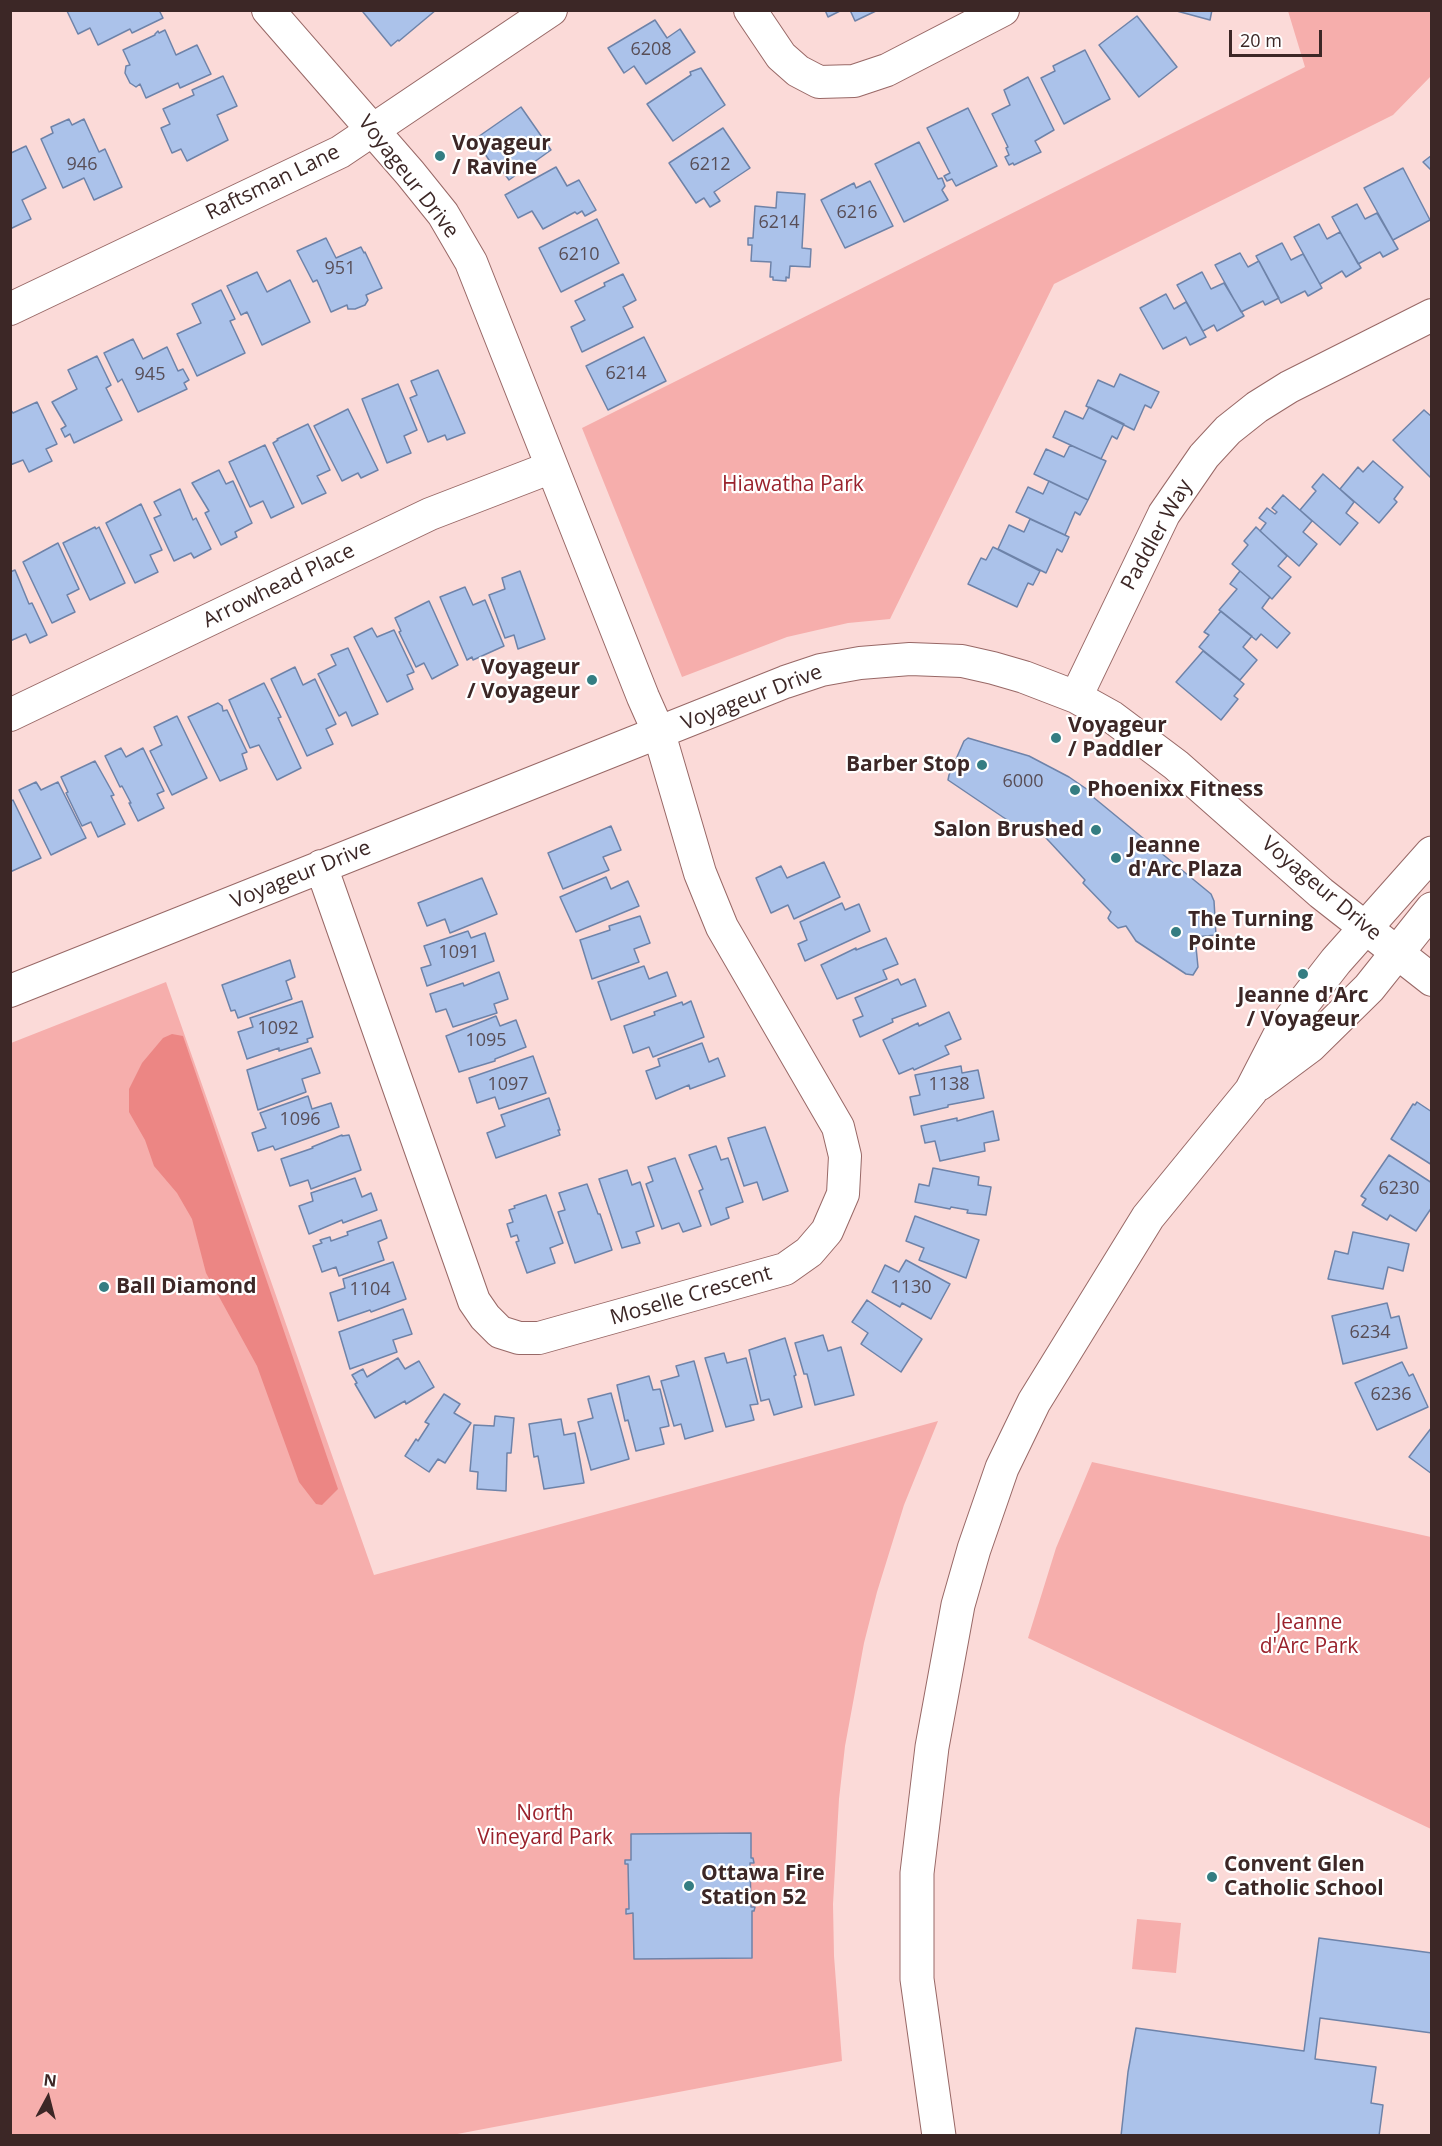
<!DOCTYPE html>
<html>
<head>
<meta charset="utf-8">
<style>
	body { margin:0 }
	#map { position:relative; width:1442px; height:2146px; overflow:hidden; background:#fbdad8; font-family:"Open Sans",sans-serif }
	canvas { display:block }
	.frame { position:absolute; inset:0; border:12px solid #3c2726; pointer-events:none }
	.north { position:absolute; left:18px; top:2068px; width:60px; height:60px; -webkit-text-stroke:4px #fff; paint-order:stroke; rotate:7deg; font-size:16px; font-weight:700; line-height:24px; text-align:center; color:#3c2726 }
	.north::after { content:''; display:block; margin:auto; width:21px; height:27px; background:#3c2726; clip-path:polygon(50% 0,100% 100%,50% 72%,0 100%) }
	.scale { position:absolute; left:1229px; top:30px; width:93px; height:27px; box-sizing:border-box; border:3px solid #3c2726; border-top:0; padding-left:8px; font-size:18px; line-height:21px; white-space:nowrap; color:#3c2726; -webkit-text-stroke:4px #fff; paint-order:stroke }
</style>
</head>
<body>
<div id="map">
<canvas width="1442" height="2146"></canvas>
<div class="frame"></div>
<div class="north">N</div>
<div class="scale">20 m</div>
</div>
<script>
const c = document.querySelector('canvas').getContext('2d');
c.lineJoin = 'round';
function fillPath(path, color) { c.fillStyle = color; c.fill(path, 'evenodd'); }
const toPath = rows => new Path2D(rows.map(r => 'M' + r).join(''));
function trace(path, color, width, dash) { c.strokeStyle = color; c.lineWidth = width; c.lineCap = dash ? 'butt' : 'round'; c.setLineDash(dash || []); c.stroke(path); }
function write(font, color, halo, rows, align = 'center') {
  c.font = font + ' "Open Sans",sans-serif'; c.lineWidth = 4.5; c.setLineDash([]); c.textBaseline = 'middle'; c.strokeStyle = halo; c.fillStyle = color; for (const [text, x, y, turn = 0] of rows) {
    c.save(); c.translate(x, y); c.rotate((+turn || 0) * Math.PI / 180); c.textAlign = isNaN(turn) ? turn : align; if (halo) c.strokeText(text, 0, 0); c.fillText(text, 0, 0); c.restore();
  }
}
const green = toPath([
	[1288,11,1431,11,1431,76,1393,115,1054,284,890,619,848,623,787,637,682,677,582,428,1305,67],
	[166,982,374,1575,938,1421,904,1505,877,1592,864,1643,845,1746,839,1799,833,1904,834,1956,842,2061,452,2135,11,2135,11,1043],
	[1092,1462,1431,1537,1431,1829,1028,1638,1056,1548],
	[1137,1919,1181,1923,1176,1973,1132,1969]
]);
const forest = toPath([
	[172,1034,183,1036,338,1489,322,1505,316,1504,299,1482,257,1366,206,1273,192,1219,177,1193,154,1166,145,1140,129,1112,129,1089,142,1063,163,1038]
]);
const building = toPath([
	[69,10,159,10,163,18,132,33,130,29,98,45,90,28,78,34,67,11,69,10],
	[365,10,436,10,399,41,398,40,391,46,363,12,365,10],
	[825,10,842,10,828,17,825,10],
	[850,10,878,10,855,21,850,10],
	[1173,10,1212,10,1210,20,1173,10],
	[1137,16,1177,67,1139,97,1099,45,1137,16],
	[655,20,667,38,680,29,695,52,646,84,634,66,624,73,608,48,655,20],
	[165,30,176,55,197,45,211,74,180,88,178,83,146,98,140,84,136,87,130,83,125,73,126,66,130,65,123,50,155,35,155,34,158,31,159,33,165,30],
	[1085,50,1110,99,1064,124,1041,78,1055,71,1053,66,1085,50],
	[701,68,725,105,673,141,647,104,691,75,690,72,701,68],
	[223,76,237,106,217,115,228,140,187,161,181,149,172,153,161,128,170,124,163,109,194,95,192,90,223,76],
	[1028,77,1054,130,1035,141,1041,152,1014,165,1013,163,1009,165,1005,157,1009,155,1006,148,1008,147,992,114,1010,105,1004,90,1028,77],
	[521,107,551,150,509,180,499,166,495,169,475,139,521,107],
	[968,108,997,166,956,186,952,179,947,181,944,176,950,173,927,128,968,108],
	[69,119,72,125,84,119,99,152,105,149,122,187,94,200,84,178,63,188,41,139,53,133,51,127,69,119],
	[723,128,750,168,714,192,720,201,710,207,704,198,696,203,669,163,723,128],
	[919,142,938,179,942,178,945,186,942,190,948,200,904,222,875,164,919,142],
	[26,146,46,188,22,200,31,219,10,229,10,151,11,153,26,146],
	[1432,155,1432,171,1423,162,1432,155],
	[556,167,567,186,579,180,596,210,585,216,582,211,577,214,575,212,543,229,532,211,518,218,505,195,556,167],
	[1403,168,1430,220,1393,240,1364,188,1403,168],
	[870,181,893,226,845,248,821,200,854,183,856,188,870,181],
	[777,192,805,194,802,248,811,249,810,267,790,266,789,278,786,277,786,281,773,280,773,277,770,277,771,262,751,261,752,245,748,245,748,238,753,238,755,206,776,208,777,192],
	[1357,204,1365,219,1377,213,1398,249,1383,257,1380,252,1358,264,1332,217,1357,204],
	[597,219,619,263,561,292,539,248,597,219],
	[1319,224,1327,239,1340,232,1361,268,1346,277,1342,271,1320,284,1294,237,1319,224],
	[326,238,336,258,361,247,364,253,365,252,382,288,366,295,368,300,365,305,355,309,348,309,347,305,331,312,317,280,313,282,297,251,326,238],
	[1282,243,1291,260,1303,254,1322,288,1308,296,1305,291,1281,303,1256,256,1282,243],
	[1240,253,1248,267,1259,261,1279,298,1265,305,1263,301,1241,312,1215,265,1240,253],
	[257,272,267,292,290,280,310,322,262,345,247,312,241,315,227,286,257,272],
	[1202,272,1211,289,1224,283,1244,316,1217,331,1214,325,1203,331,1177,285,1202,272],
	[623,274,636,300,623,307,633,327,582,352,571,327,585,320,575,301,605,286,604,283,623,274],
	[221,290,235,319,230,321,245,353,197,376,177,334,201,323,192,304,221,290],
	[1166,294,1174,309,1186,302,1206,337,1190,345,1186,337,1163,349,1140,308,1166,294],
	[644,337,666,381,608,410,586,366,644,337],
	[133,339,143,359,167,347,178,371,183,369,189,380,184,383,187,389,138,412,122,379,118,382,104,353,133,339],
	[97,356,111,385,106,388,122,420,74,443,70,434,65,437,61,429,66,426,52,402,77,389,68,370,97,356],
	[438,370,465,433,447,440,445,435,428,442,410,398,417,395,411,381,438,370],
	[1120,374,1159,392,1151,408,1145,405,1134,430,1086,406,1098,380,1114,387,1120,374],
	[398,384,417,430,404,436,411,453,387,463,362,399,398,384],
	[37,402,57,444,46,449,52,461,29,472,23,460,10,465,10,409,13,413,37,402],
	[1089,407,1124,424,1117,439,1112,436,1101,459,1053,437,1065,411,1083,419,1089,407],
	[348,409,378,470,361,478,358,473,342,481,314,426,348,409],
	[1424,410,1432,417,1432,479,1393,440,1424,410],
	[308,424,330,470,317,476,326,493,302,504,273,443,278,440,277,439,308,424],
	[265,445,294,507,271,518,263,501,250,507,229,462,265,445],
	[1070,445,1106,461,1088,500,1034,474,1046,449,1064,457,1070,445],
	[1373,461,1403,487,1394,499,1397,502,1379,523,1340,489,1358,467,1363,472,1373,461],
	[219,470,226,484,233,481,252,523,235,532,237,537,221,545,205,513,209,511,192,483,219,470],
	[1323,474,1354,502,1346,513,1358,523,1340,545,1300,510,1316,491,1312,487,1323,474],
	[1049,481,1088,500,1080,515,1075,512,1065,535,1016,512,1028,487,1043,494,1049,481],
	[180,489,193,520,196,518,211,549,194,558,191,553,174,561,154,518,161,515,154,502,180,489],
	[1283,495,1312,521,1303,532,1317,544,1299,566,1260,531,1266,523,1259,518,1267,508,1275,514,1277,512,1272,508,1283,495],
	[141,504,162,550,150,555,158,572,135,583,106,523,141,504],
	[1030,519,1069,537,1062,552,1057,549,1046,573,998,549,1009,525,1024,532,1030,519],
	[95,527,96,529,99,527,125,583,90,600,63,543,95,527],
	[1256,527,1287,556,1278,566,1291,577,1272,599,1232,564,1248,545,1244,541,1256,527],
	[58,543,79,589,67,595,75,612,52,623,23,562,58,543],
	[993,547,1040,571,1033,585,1028,583,1017,607,968,584,981,558,986,560,993,547],
	[15,570,29,604,32,603,47,635,30,643,26,634,10,641,10,572,15,570],
	[520,571,545,639,518,649,514,635,505,638,489,595,505,589,502,578,520,571],
	[1240,571,1270,597,1262,608,1290,633,1277,648,1261,634,1256,640,1219,610,1237,589,1230,584,1240,571],
	[465,587,473,605,485,600,504,646,473,660,472,657,467,660,440,597,465,587],
	[429,601,458,665,432,679,424,663,416,667,399,632,401,631,395,618,429,601],
	[1221,611,1252,636,1243,647,1257,660,1240,680,1199,647,1209,635,1204,632,1221,611],
	[372,628,377,637,394,630,414,672,407,675,413,689,387,702,354,637,372,628],
	[348,648,378,714,352,726,346,712,339,716,318,674,336,665,331,655,348,648],
	[1203,651,1244,684,1234,696,1238,699,1221,720,1176,682,1203,651],
	[295,667,303,685,315,679,336,724,326,729,333,744,307,756,271,679,295,667],
	[264,683,281,717,278,718,301,768,277,780,259,745,250,748,229,700,264,683],
	[218,703,222,706,223,711,227,710,247,752,242,754,247,769,220,781,188,717,218,703],
	[177,716,207,778,172,795,150,751,162,745,154,727,177,716],
	[968,738,1029,756,1069,777,1091,792,1093,797,1211,894,1214,901,1216,935,1195,937,1198,967,1193,975,1186,974,1136,941,1126,926,1118,928,1110,921,1108,918,1111,912,1083,883,1085,880,1035,826,1026,832,1022,830,948,780,949,775,964,741,968,738],
	[121,748,126,757,143,748,164,791,157,794,164,808,138,821,129,803,131,803,122,786,120,787,105,756,121,748],
	[95,761,114,795,111,796,125,824,98,837,91,822,82,826,66,793,68,792,61,777,95,761],
	[36,782,41,790,58,782,86,838,51,855,19,790,36,782],
	[13,800,41,858,10,872,10,802,13,800],
	[611,826,621,850,603,857,609,870,563,889,548,853,611,826],
	[824,862,840,897,794,919,788,905,771,913,756,878,781,866,787,878,824,862],
	[606,877,611,889,628,881,639,906,576,932,560,897,606,877],
	[482,878,497,914,450,933,445,919,427,926,418,903,482,878],
	[842,903,845,910,859,904,870,931,805,961,798,944,807,940,800,922,842,903],
	[640,916,650,943,634,949,639,962,592,979,580,940,610,930,609,926,640,916],
	[468,931,471,938,485,933,494,961,427,986,421,968,431,965,424,946,468,931],
	[886,938,898,964,883,970,887,979,837,999,821,965,856,948,856,950,886,938],
	[290,960,295,977,286,981,292,999,238,1018,235,1010,231,1011,222,985,290,960],
	[644,966,649,979,667,972,676,996,611,1020,598,982,644,966],
	[499,972,508,999,494,1004,497,1013,453,1027,446,1009,436,1012,430,994,463,983,464,986,499,972],
	[898,979,901,985,915,979,926,1006,892,1019,893,1022,860,1037,853,1020,863,1016,855,998,898,979],
	[302,1001,313,1037,307,1039,308,1042,279,1051,279,1048,247,1059,238,1032,253,1027,250,1018,302,1001],
	[691,1001,704,1037,653,1057,649,1047,633,1053,624,1026,655,1015,654,1012,682,1002,683,1005,691,1001],
	[949,1012,961,1039,945,1046,949,1054,914,1070,913,1068,899,1074,883,1040,918,1023,919,1026,949,1012],
	[496,1016,500,1026,516,1020,526,1047,495,1059,495,1061,459,1072,446,1036,496,1016],
	[702,1043,709,1062,718,1058,725,1076,690,1089,689,1085,656,1099,646,1071,660,1066,658,1059,702,1043],
	[311,1048,320,1073,302,1079,306,1092,258,1110,247,1070,311,1048],
	[533,1056,546,1093,499,1109,495,1097,477,1103,469,1078,533,1056],
	[961,1066,962,1073,978,1070,984,1098,948,1105,948,1107,914,1115,910,1097,920,1095,915,1075,961,1066],
	[308,1096,312,1109,331,1103,339,1127,275,1150,273,1146,258,1151,252,1133,266,1128,260,1113,308,1096],
	[549,1098,560,1130,558,1130,560,1135,496,1158,487,1133,505,1126,501,1115,549,1098],
	[1417,1102,1432,1112,1432,1165,1391,1139,1413,1104,1415,1105,1417,1102],
	[993,1111,999,1140,984,1143,985,1151,940,1161,935,1141,925,1143,921,1126,957,1118,957,1121,993,1111],
	[765,1127,788,1191,763,1200,757,1182,744,1186,728,1138,765,1127],
	[342,1135,342,1136,349,1135,361,1170,311,1189,308,1180,290,1186,281,1159,313,1148,312,1147,342,1135],
	[716,1146,721,1160,728,1158,743,1202,726,1208,729,1218,711,1225,699,1191,703,1189,689,1155,716,1146],
	[1389,1155,1432,1183,1432,1207,1416,1231,1390,1215,1387,1220,1362,1205,1366,1199,1361,1196,1389,1155],
	[675,1158,701,1226,683,1232,679,1223,662,1229,646,1184,653,1181,648,1167,675,1158],
	[933,1168,979,1177,978,1185,991,1187,986,1215,967,1213,968,1210,951,1207,950,1209,915,1202,919,1184,929,1186,933,1168],
	[627,1170,632,1185,640,1182,654,1226,636,1232,640,1243,622,1248,599,1179,627,1170],
	[355,1178,362,1197,371,1193,377,1210,343,1223,342,1220,309,1234,299,1206,313,1201,311,1193,355,1178],
	[587,1184,598,1214,600,1214,612,1250,575,1263,558,1212,565,1210,559,1193,587,1184],
	[546,1195,563,1243,550,1248,555,1263,527,1273,516,1242,519,1241,517,1235,511,1237,507,1224,513,1222,509,1210,515,1208,514,1206,546,1195],
	[915,1216,979,1240,966,1278,919,1260,924,1248,906,1241,915,1216],
	[381,1220,387,1238,378,1242,384,1260,339,1276,336,1267,322,1272,313,1246,322,1243,320,1240,330,1237,331,1241,348,1235,347,1232,381,1220],
	[1353,1232,1409,1244,1403,1271,1388,1267,1383,1289,1328,1279,1335,1251,1348,1254,1353,1232],
	[906,1260,950,1284,931,1319,902,1303,900,1307,872,1292,885,1265,899,1272,906,1260],
	[393,1262,406,1299,371,1312,370,1310,338,1321,330,1293,345,1288,343,1279,393,1262],
	[867,1300,922,1339,901,1372,861,1344,868,1333,852,1322,867,1300],
	[1387,1303,1391,1318,1399,1316,1407,1348,1343,1364,1332,1316,1387,1303],
	[403,1309,412,1334,393,1340,397,1352,350,1369,339,1332,403,1309],
	[823,1335,828,1351,841,1347,854,1395,815,1405,807,1374,804,1374,795,1343,823,1335],
	[785,1338,796,1375,794,1376,802,1407,774,1415,769,1399,761,1401,749,1350,785,1338],
	[724,1353,727,1363,746,1358,758,1404,750,1405,754,1420,726,1427,705,1358,724,1353],
	[398,1358,405,1369,419,1361,434,1387,406,1404,405,1401,375,1418,355,1384,357,1383,352,1375,363,1369,367,1377,398,1358],
	[694,1361,713,1431,685,1439,681,1424,674,1426,661,1381,679,1376,676,1366,694,1361],
	[1402,1362,1409,1376,1413,1374,1428,1407,1377,1430,1355,1383,1402,1362],
	[649,1376,653,1390,660,1389,669,1426,660,1428,664,1444,636,1451,628,1420,625,1421,617,1385,649,1376],
	[611,1393,629,1459,591,1470,578,1422,593,1418,588,1399,611,1393],
	[444,1394,460,1404,454,1413,471,1423,445,1463,438,1459,429,1472,405,1456,416,1439,418,1441,429,1424,425,1422,444,1394],
	[495,1416,514,1418,511,1453,507,1453,506,1491,477,1489,478,1472,470,1471,474,1425,494,1426,495,1416],
	[561,1419,564,1435,575,1433,584,1483,544,1489,538,1456,534,1457,529,1424,561,1419],
	[1432,1427,1432,1474,1409,1457,1432,1427],
	[751,1833,751,1858,753,1858,754,1863,750,1863,751,1907,755,1907,754,1911,752,1911,752,1958,634,1959,633,1913,626,1914,626,1909,629,1909,628,1864,625,1864,625,1860,631,1860,631,1834,751,1833],
	[1319,1938,1432,1953,1432,2033,1320,2018,1315,2059,1376,2067,1371,2103,1383,2105,1379,2136,1121,2136,1128,2072,1136,2028,1304,2051,1319,1938]
]);
const minor = toPath([
	[268,10,410,173,443,214,471,262,643,697,659,733,700,873,722,927,838,1127,845,1156,843,1194,827,1231,809,1252,785,1269,539,1338,519,1338,500,1332,485,1317,474,1301,321,866],
	[750,10,781,56,798,71,819,82,854,81,887,70,1003,10],
	[10,309,340,152,551,10],
	[1076,697,1164,514,1204,456,1228,430,1257,407,1289,387,1432,315],
	[10,715,430,514,552,467],
	[10,991,785,682,821,670,860,663,910,659,962,661,993,668,1024,677,1076,697,1112,717,1176,765,1321,893,1432,980]
]);
const major = toPath([
	[1259,1084,1310,1046,1369,988,1432,909],
	[939,2136,917,1979,917,1873,932,1747,958,1605,974,1549,1002,1468,1034,1402,1148,1217,1251,1091,1283,1029,1336,961,1432,853]
]);
const markers = [
	[440,156,6,"#347d82"],
	[592,680,6,"#347d82"],
	[1056,738,6,"#347d82"],
	[982,765,6,"#347d82"],
	[1075,790,6,"#347d82"],
	[1096,830,6,"#347d82"],
	[1116,858,6,"#347d82"],
	[1176,932,6,"#347d82"],
	[1303,974,6,"#347d82"],
	[104,1287,6,"#347d82"],
	[1212,1877,6,"#347d82"],
	[689,1886,6,"#347d82"]
];
const numberNames = [
	["6208",651,50],
	["946",82,165],
	["6212",710,165],
	["6216",857,213],
	["6214",779,223],
	["6210",579,255],
	["951",340,269],
	["6214",626,374],
	["945",150,375],
	["6000",1023,782],
	["1091",459,953],
	["1092",278,1029],
	["1095",486,1041],
	["1097",508,1085],
	["1138",949,1085],
	["1096",300,1120],
	["6230",1399,1189],
	["1130",911,1288],
	["1104",370,1290],
	["6234",1370,1333],
	["6236",1391,1395]
];
const poiNames = [
	["Voyageur",452,144],
	["/ Ravine",452,168],
	["Voyageur",580,668,"right"],
	["/ Voyageur",580,692,"right"],
	["Voyageur",1068,726],
	["/ Paddler",1068,750],
	["Barber Stop",970,765,"right"],
	["Phoenixx Fitness",1087,790],
	["Salon Brushed",1084,830,"right"],
	["Jeanne",1128,846],
	["d'Arc Plaza",1128,870],
	["The Turning",1188,920],
	["Pointe",1188,944],
	["Jeanne d'Arc",1303,996,"center"],
	["/ Voyageur",1303,1020,"center"],
	["Ball Diamond",116,1287],
	["Convent Glen",1224,1865],
	["Catholic School",1224,1889],
	["Ottawa Fire",701,1874],
	["Station 52",701,1898]
];
const streetNames = [
	["Voyageur Drive",408,177,52],
	["Raftsman Lane",273,183,-26],
	["Paddler Way",1157,535,-61],
	["Arrowhead Place",279,586,-26],
	["Voyageur Drive",752,698,-21],
	["Voyageur Drive",301,875,-22],
	["Voyageur Drive",1321,889,40],
	["Moselle Crescent",691,1296,-16]
];
const parkNames = [
	["Hiawatha Park",793,485],
	["Jeanne",1309,1623],
	["d'Arc Park",1309,1647],
	["North",545,1814],
	["Vineyard Park",545,1838]
];
fillPath(green, '#f6aeac');
fillPath(forest, '#ec8684');
fillPath(building, '#abc2ea');
trace(building, '#6e83a9', 1.5);
trace(minor, '#986866', 34);
trace(major, '#986866', 35);
trace(minor, '#fff', 32);
trace(major, '#fff', 33);
for (const [x, y, r, color] of markers) { const dot = new Path2D(); dot.arc(x, y, r, 0, 2 * Math.PI); c.fillStyle = color; c.fill(dot); trace(dot, '#fff', 2); }
write('18px', '#584e57', null, numberNames);
write('bold 21px', '#3c2726', '#fff', poiNames, 'left');
write('21px', '#3c2726', '#fff', streetNames);
write('21px', '#9a222c', '#fff', parkNames);
</script>
</body>
</html>
